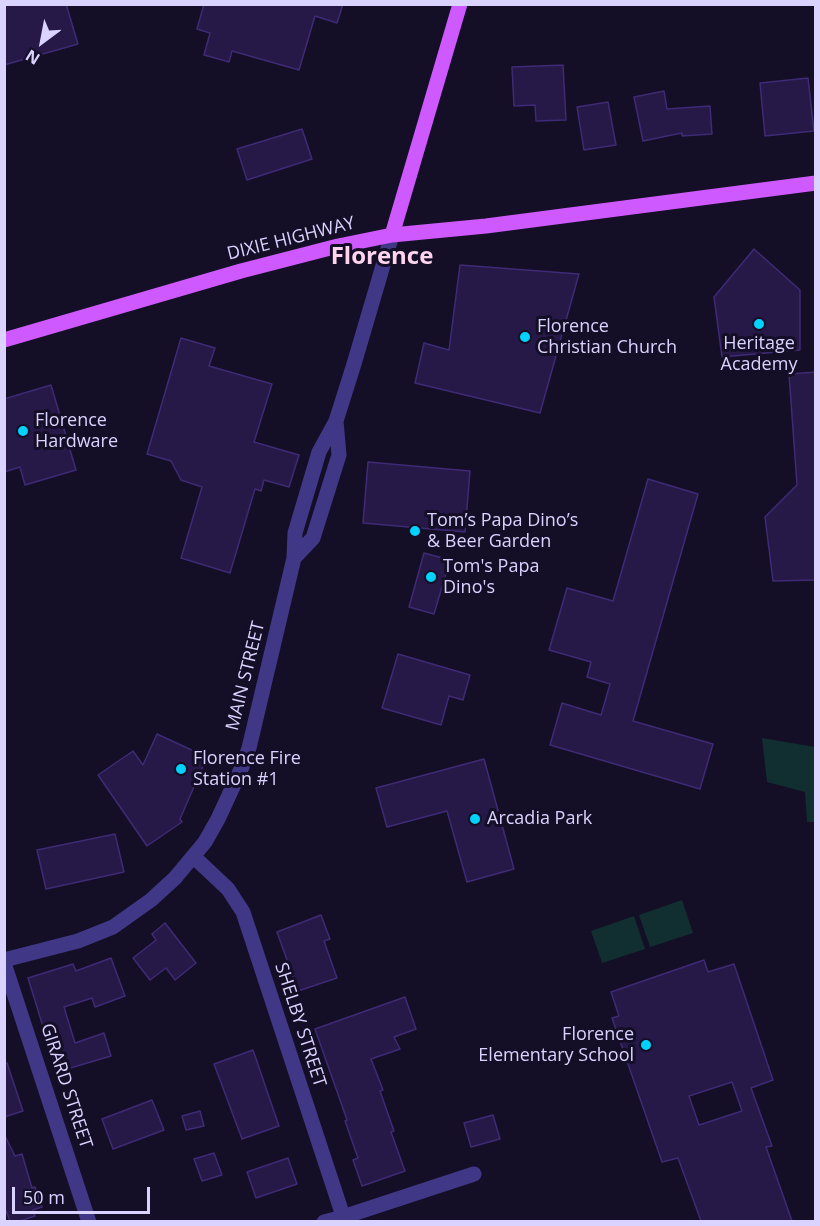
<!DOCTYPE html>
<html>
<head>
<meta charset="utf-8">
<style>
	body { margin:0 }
	#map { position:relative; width:820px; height:1226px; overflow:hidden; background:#140e26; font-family:"Open Sans",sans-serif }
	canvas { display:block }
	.frame { position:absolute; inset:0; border:6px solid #dbd3ff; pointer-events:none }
	.north { position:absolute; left:12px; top:12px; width:60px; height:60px; -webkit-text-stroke:4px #140e26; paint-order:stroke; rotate:212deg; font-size:16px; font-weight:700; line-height:24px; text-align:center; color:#dbd3ff }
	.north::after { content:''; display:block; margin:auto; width:21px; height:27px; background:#dbd3ff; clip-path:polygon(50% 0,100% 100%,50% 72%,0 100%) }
	.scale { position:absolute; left:12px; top:1187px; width:138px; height:27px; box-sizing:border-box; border:3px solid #dbd3ff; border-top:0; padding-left:8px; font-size:18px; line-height:21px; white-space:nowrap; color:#dbd3ff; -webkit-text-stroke:4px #140e26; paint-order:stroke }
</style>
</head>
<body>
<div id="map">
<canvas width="820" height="1226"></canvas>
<div class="frame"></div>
<div class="north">N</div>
<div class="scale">50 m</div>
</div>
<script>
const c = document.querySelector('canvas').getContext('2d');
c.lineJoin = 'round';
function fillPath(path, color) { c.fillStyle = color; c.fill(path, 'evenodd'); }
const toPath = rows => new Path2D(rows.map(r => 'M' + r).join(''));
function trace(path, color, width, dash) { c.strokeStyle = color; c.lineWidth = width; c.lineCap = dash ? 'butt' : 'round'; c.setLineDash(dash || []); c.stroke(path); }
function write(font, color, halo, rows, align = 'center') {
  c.font = font + ' "Open Sans",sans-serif'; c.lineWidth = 6; c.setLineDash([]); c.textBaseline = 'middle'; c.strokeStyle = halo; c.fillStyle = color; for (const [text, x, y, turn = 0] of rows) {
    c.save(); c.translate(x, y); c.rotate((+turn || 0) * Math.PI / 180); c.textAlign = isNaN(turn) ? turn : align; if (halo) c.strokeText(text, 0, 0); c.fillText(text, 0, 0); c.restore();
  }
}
const green = toPath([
	[762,738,815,747,815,822,807,822,805,792,767,782],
	[682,900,693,933,650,947,639,915],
	[634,916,645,949,602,963,591,931]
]);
const building = toPath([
	[4,4,66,4,78,44,4,65,4,4],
	[204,4,343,4,337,23,315,16,299,70,232,51,229,62,204,55,210,33,197,29,204,4],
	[563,65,566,120,536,121,535,105,514,106,512,67,563,65],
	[808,78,814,131,765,136,760,83,808,78],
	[664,91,667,109,710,106,712,134,682,136,682,133,643,141,634,97,664,91],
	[608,102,616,145,584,150,577,107,608,102],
	[302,129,312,159,247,180,237,149,302,129],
	[754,249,800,290,800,350,722,357,714,297,754,249],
	[460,265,579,274,540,413,415,383,424,343,449,350,460,265],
	[181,338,215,348,209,366,272,384,254,442,299,455,289,487,264,480,261,491,255,489,230,573,181,558,202,487,181,480,171,461,147,454,181,338],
	[816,372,816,580,773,581,765,517,797,485,789,374,816,372],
	[51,385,76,470,25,485,20,467,4,472,4,399,51,385],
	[368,462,470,471,465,532,363,523,368,462],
	[648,479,698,494,633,721,713,744,700,789,550,745,562,703,601,715,610,684,587,677,591,662,549,650,567,588,613,601,648,479],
	[424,553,450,560,434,614,409,607,424,553],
	[398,654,470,675,463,700,449,696,441,725,382,708,398,654],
	[157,734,207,757,180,819,182,822,147,846,98,775,133,751,143,765,157,734],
	[484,759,514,869,467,882,447,811,387,827,376,788,484,759],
	[115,834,124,872,46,889,37,850,115,834],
	[321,915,330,939,324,941,337,978,298,991,277,932,321,915],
	[165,923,196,963,175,980,166,968,150,980,133,958,156,940,152,934,165,923],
	[111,958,125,996,95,1007,92,998,64,1007,75,1043,104,1033,111,1056,57,1072,28,978,73,964,76,971,111,958],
	[704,960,708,972,734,964,773,1080,751,1088,772,1146,766,1147,792,1221,701,1221,678,1158,662,1162,612,1018,619,1016,611,992,704,960],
	[732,1082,742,1111,699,1125,689,1096,732,1082],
	[405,997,416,1029,394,1037,400,1049,371,1059,383,1090,380,1091,394,1131,391,1132,405,1171,362,1186,353,1160,358,1158,345,1121,347,1120,315,1029,405,997],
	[253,1050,279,1126,242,1139,214,1064,253,1050],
	[4,1063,7,1063,23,1111,4,1117,4,1063],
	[152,1100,164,1130,113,1149,102,1119,152,1100],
	[200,1111,204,1126,186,1130,182,1116,200,1111],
	[493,1115,500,1139,471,1147,464,1123,493,1115],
	[4,1134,15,1156,22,1154,32,1188,35,1187,42,1207,33,1210,35,1216,20,1221,10,1221,4,1206,4,1134],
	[214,1153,222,1175,202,1181,194,1159,214,1153],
	[288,1158,297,1184,256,1198,247,1172,288,1158]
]);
const minor = toPath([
	[324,1222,343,1217,474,1174]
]);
const tertiary = toPath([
	[294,558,313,538,339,455,336,421],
	[194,857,228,889,243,912,345,1222],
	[4,960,78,941,113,927,151,900,175,878,205,842,218,819,242,767,249,748,294,558,295,533,319,452,336,421,354,364,392,235],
	[4,963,89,1222]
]);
const primary = toPath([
	[392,235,460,4],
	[4,340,241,271,338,246,392,235,486,226,816,183]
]);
const markers = [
	[759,324,6,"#00d2fe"],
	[525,337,6,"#00d2fe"],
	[23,431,6,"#00d2fe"],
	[415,531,6,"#00d2fe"],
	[431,577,6,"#00d2fe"],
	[181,769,6,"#00d2fe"],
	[475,819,6,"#00d2fe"],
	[646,1045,6,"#00d2fe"]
];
const streetNames = [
	["DIXIE HIGHWAY",291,239,-14],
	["MAIN STREET",246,676,-76],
	["SHELBY STREET",300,1025,72],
	["GIRARD STREET",66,1086,72]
];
const poiNames = [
	["Florence",537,327],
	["Christian Church",537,348],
	["Heritage",759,344,"center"],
	["Academy",759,365,"center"],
	["Florence",35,421],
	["Hardware",35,442],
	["Tom’s Papa Dino’s",427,521],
	["& Beer Garden",427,542],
	["Tom's Papa",443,567],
	["Dino's",443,588],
	["Florence Fire",193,759],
	["Station #1",193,780],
	["Arcadia Park",487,819],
	["Florence",634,1035,"right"],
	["Elementary School",634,1056,"right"]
];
const districtNames = [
	["Florence",382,257]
];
fillPath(green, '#112f30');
fillPath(building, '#261948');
trace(building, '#3f2a75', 1.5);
trace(minor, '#403787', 15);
trace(tertiary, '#403787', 15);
trace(primary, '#ce5aff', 15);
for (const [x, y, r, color] of markers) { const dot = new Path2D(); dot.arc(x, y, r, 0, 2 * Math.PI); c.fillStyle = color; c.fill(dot); trace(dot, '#140e26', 2); }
write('18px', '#dbd3ff', '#140e26', streetNames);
write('18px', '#dbd3ff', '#140e26', poiNames, 'left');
write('bold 24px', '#ffd5ed', '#140e26', districtNames);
</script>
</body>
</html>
